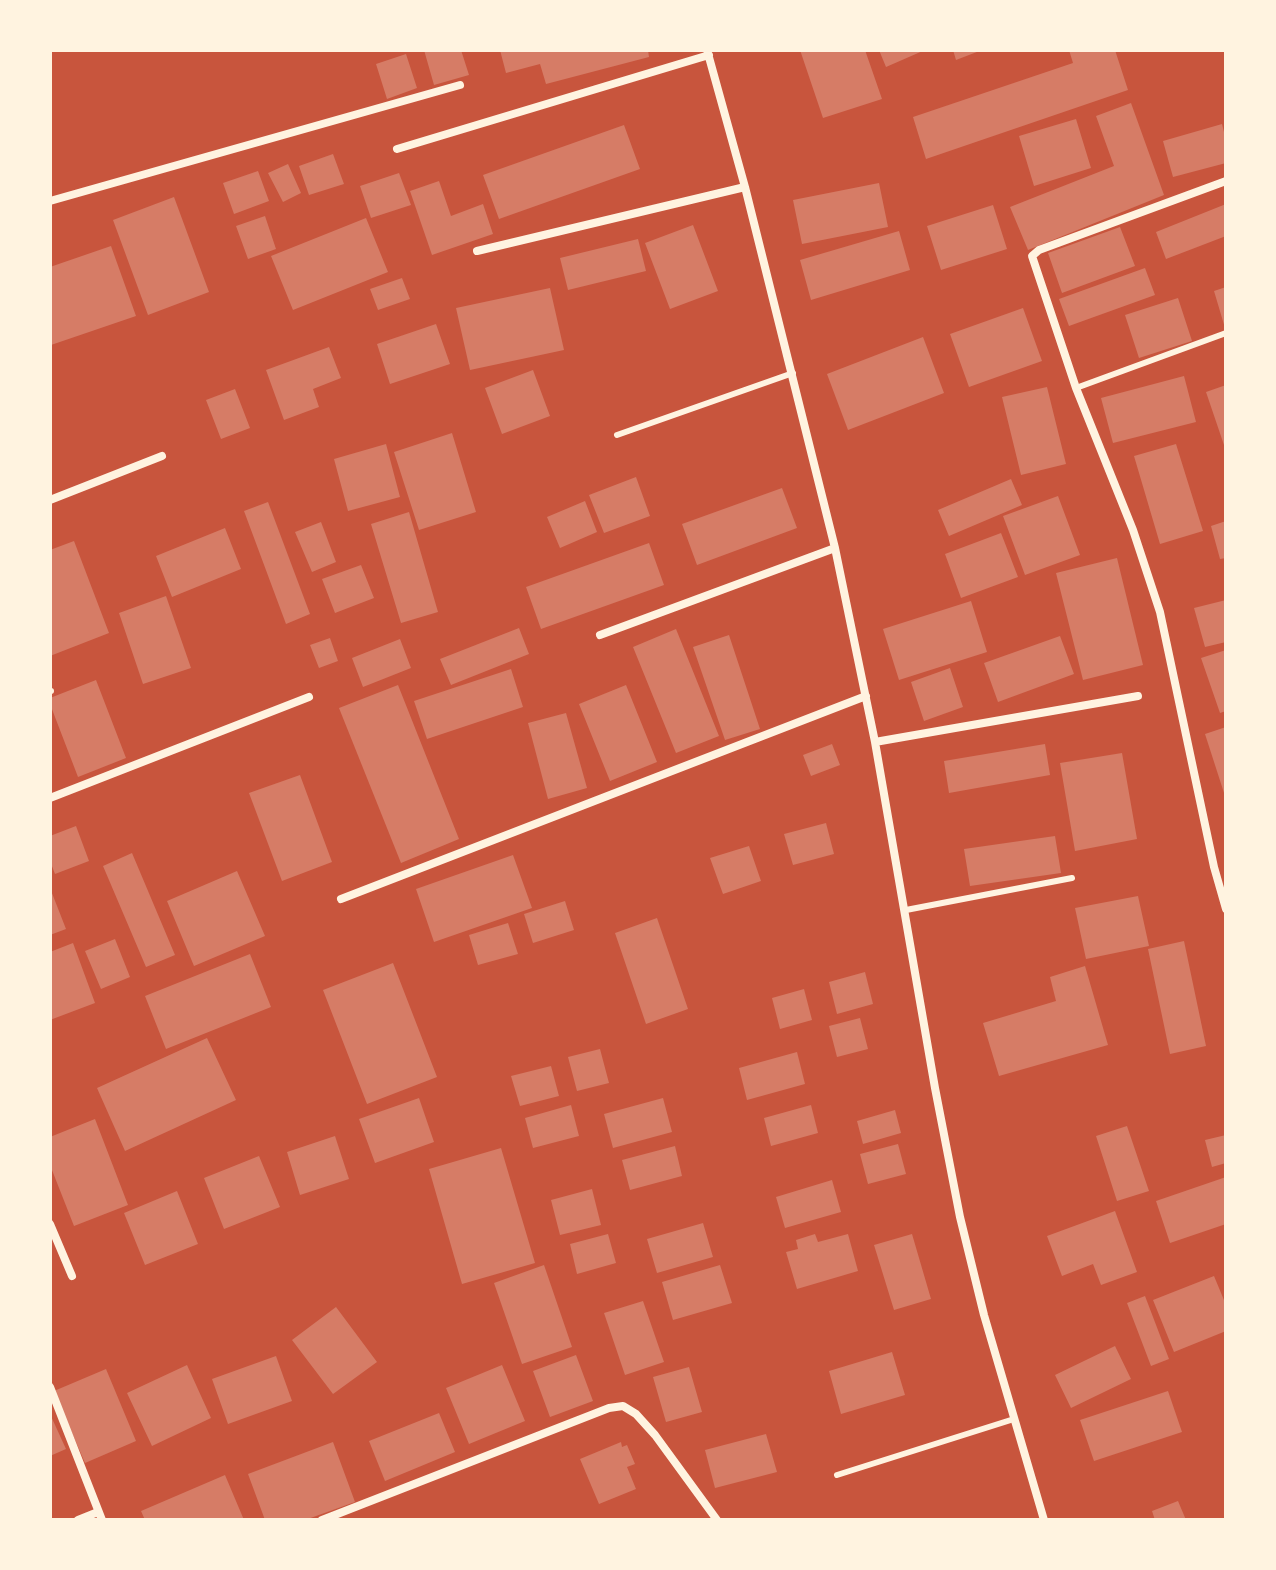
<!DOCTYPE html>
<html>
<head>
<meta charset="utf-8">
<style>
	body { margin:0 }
	#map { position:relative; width:1276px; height:1570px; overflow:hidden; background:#c8553d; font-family:Commissioner,sans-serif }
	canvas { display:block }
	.frame { position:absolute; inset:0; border:52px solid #fff3e0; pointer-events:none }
</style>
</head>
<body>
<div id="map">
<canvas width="1276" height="1570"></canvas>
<div class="frame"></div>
</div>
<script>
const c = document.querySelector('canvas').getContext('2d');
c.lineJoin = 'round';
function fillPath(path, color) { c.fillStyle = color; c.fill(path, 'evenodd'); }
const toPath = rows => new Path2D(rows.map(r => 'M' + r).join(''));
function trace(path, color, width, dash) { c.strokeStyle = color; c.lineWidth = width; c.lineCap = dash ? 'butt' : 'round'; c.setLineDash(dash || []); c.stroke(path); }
const building = toPath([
	[424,50,461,50,469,75,434,85],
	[500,50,648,50,649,57,546,84,540,64,506,73],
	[800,50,865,50,882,99,823,118],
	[879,50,925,50,886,67],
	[953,50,982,50,956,60],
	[1069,50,1115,50,1128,90,926,159,913,117,1073,63],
	[406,54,417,88,387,99,376,64],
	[1131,103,1164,195,1028,250,1010,207,1114,166,1096,116],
	[1076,119,1091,168,1034,186,1019,136],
	[1222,124,1226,140,1226,163,1173,177,1163,141],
	[624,125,640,169,499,219,483,175],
	[333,154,344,184,309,195,299,166],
	[288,164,301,193,283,202,268,173],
	[258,171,269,201,234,214,223,183],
	[399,173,411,205,371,218,360,186],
	[439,181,451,216,483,204,493,234,432,255,410,191],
	[879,183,888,227,802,244,793,200],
	[174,197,209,292,148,315,113,220],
	[1226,204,1226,236,1166,259,1156,232],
	[993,205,1007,249,941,270,927,226],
	[265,216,276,249,248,259,236,226],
	[366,218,388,272,293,310,271,256],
	[693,225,718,291,670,309,645,243],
	[1120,227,1135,266,1062,293,1048,253],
	[899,231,910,270,811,300,800,260],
	[638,239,646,271,568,290,560,258],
	[111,246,136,316,51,345,50,267],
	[1145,268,1155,295,1069,326,1059,299],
	[402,278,410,299,378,310,370,289],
	[1226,287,1226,328,1225,328,1214,291],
	[550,288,564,350,470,370,456,308],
	[1178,298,1192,341,1139,358,1125,315],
	[1023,308,1042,361,969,387,950,334],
	[436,324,450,364,390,384,377,344],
	[923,337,944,393,848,430,827,374],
	[329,347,341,378,313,389,319,407,284,420,266,370],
	[533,370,550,416,502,434,485,388],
	[1184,376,1196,422,1113,443,1101,398],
	[1226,385,1226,448,1225,448,1206,392],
	[1047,387,1066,464,1021,475,1002,397],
	[235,389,250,428,221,439,206,400],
	[452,433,476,512,419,530,394,452],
	[386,444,400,497,348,511,334,459],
	[1176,444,1203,531,1160,544,1134,456],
	[636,477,650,516,604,533,589,495],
	[1011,479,1022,505,949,536,938,510],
	[782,488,797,528,697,565,682,524],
	[1058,496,1080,555,1025,575,1003,516],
	[585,501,597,532,560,548,547,517],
	[268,502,310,614,286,624,244,511],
	[409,512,438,612,401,623,371,524],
	[1226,521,1226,558,1220,559,1211,526],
	[321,522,336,562,312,572,295,532],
	[225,528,241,569,172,597,156,556],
	[1001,533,1018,577,961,598,945,554],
	[74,541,109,633,50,656,50,550],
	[649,543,664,585,541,629,526,587],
	[1117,558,1143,665,1083,680,1056,573],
	[361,565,374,598,335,613,322,579],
	[166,596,191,668,143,684,119,613],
	[1226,600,1226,642,1205,647,1194,608],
	[971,601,987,652,899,680,883,629],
	[519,628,529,654,451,685,440,659],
	[676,629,719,736,676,753,633,647],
	[729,635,760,729,725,740,693,647],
	[1060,636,1074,674,998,702,984,663],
	[330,638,338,661,319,668,310,645],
	[400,639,411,668,363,687,352,658],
	[1226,650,1226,711,1220,713,1201,658],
	[950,668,963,707,924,721,911,682],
	[511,669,523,707,427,739,414,701],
	[96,680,126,758,78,777,50,704,50,698],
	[398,685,459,839,401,863,339,708],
	[626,685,657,762,610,781,579,704],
	[566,713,587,788,548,799,528,723],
	[1226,727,1226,796,1225,796,1205,734],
	[832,744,840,765,811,776,803,755],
	[1045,744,1050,775,949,793,944,761],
	[1122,753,1137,839,1075,851,1060,763],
	[300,775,332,862,282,881,249,793],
	[826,823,834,854,793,865,784,834],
	[76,826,89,861,55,874,50,861,50,836],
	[1055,836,1061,873,970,886,964,849],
	[749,846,761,881,723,894,710,858],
	[132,853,175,955,146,967,103,866],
	[513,855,532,908,434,942,416,889],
	[237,871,265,936,194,966,167,901],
	[50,888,66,929,50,935],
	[1138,896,1149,946,1086,959,1075,908],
	[565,901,574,930,533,943,524,914],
	[657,918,688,1009,646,1024,615,933],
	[508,923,518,954,478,965,469,935],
	[115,939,130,977,101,989,85,951],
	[1184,941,1206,1046,1170,1054,1148,949],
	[73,943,95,1003,50,1020,50,952],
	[250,954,271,1007,166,1049,145,996],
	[393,963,437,1077,367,1104,323,990],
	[1085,966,1108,1045,999,1076,983,1023,1056,1001,1050,977],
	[865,972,873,1004,837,1014,829,982],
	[804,989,812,1020,780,1029,772,998],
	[860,1018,868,1049,837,1057,829,1026],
	[207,1038,236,1100,125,1151,97,1088],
	[600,1049,609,1083,577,1091,568,1057],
	[797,1052,805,1084,747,1100,739,1068],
	[551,1066,559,1096,520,1106,511,1076],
	[419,1098,434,1142,375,1163,359,1119],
	[663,1098,672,1132,613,1148,604,1114],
	[571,1105,579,1136,533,1148,525,1118],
	[811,1105,818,1133,771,1146,764,1118],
	[895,1110,901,1133,863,1144,857,1121],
	[95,1119,128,1205,74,1226,50,1165,50,1137],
	[1127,1126,1149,1191,1117,1201,1096,1136],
	[1226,1135,1226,1163,1212,1167,1205,1140],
	[335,1136,349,1179,300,1195,287,1152],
	[898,1144,906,1174,868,1184,860,1154],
	[675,1146,682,1176,630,1190,622,1160],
	[501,1148,535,1263,462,1284,429,1169],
	[259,1156,280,1207,224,1229,204,1178],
	[1226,1177,1226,1224,1170,1243,1156,1201],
	[832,1180,841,1212,785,1228,776,1197],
	[592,1189,601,1225,560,1235,551,1200],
	[177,1191,198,1244,145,1265,124,1213],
	[1115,1211,1137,1272,1101,1285,1093,1264,1062,1276,1047,1236],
	[703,1223,713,1257,657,1273,647,1239],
	[608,1234,616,1263,577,1274,570,1244],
	[815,1234,818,1242,848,1234,858,1271,797,1289,786,1252,798,1249,796,1240],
	[912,1234,931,1299,894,1310,874,1245],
	[544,1265,572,1347,522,1364,494,1283],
	[720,1265,732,1303,673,1320,662,1282],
	[1214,1276,1226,1305,1226,1331,1174,1352,1153,1300],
	[1145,1296,1169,1359,1151,1366,1127,1303],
	[643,1301,664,1362,625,1375,604,1313],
	[336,1307,377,1362,333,1394,292,1340],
	[1115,1346,1131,1379,1071,1408,1055,1375],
	[892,1352,905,1395,841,1414,829,1371],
	[576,1355,593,1401,550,1417,533,1371],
	[276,1356,292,1401,228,1424,212,1379],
	[187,1365,211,1418,152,1446,127,1393],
	[502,1365,525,1421,469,1444,446,1388],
	[689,1367,702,1412,666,1422,653,1377],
	[106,1369,136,1441,85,1463,54,1391],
	[1168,1391,1182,1432,1094,1461,1080,1420],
	[439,1413,455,1452,385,1481,369,1441],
	[50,1414,66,1449,50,1456],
	[766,1434,777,1472,715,1488,705,1450],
	[333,1442,355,1502,305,1520,265,1520,248,1474],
	[621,1442,622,1447,627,1445,635,1464,627,1467,636,1489,599,1504,580,1459],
	[225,1475,244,1520,145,1520,141,1511],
	[1178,1501,1186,1520,1155,1520,1152,1511]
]);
const service = toPath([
	[1076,388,1226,333],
	[617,435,793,373],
	[50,691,51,691],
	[906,910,1072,878],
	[837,1475,1014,1419]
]);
const minor = toPath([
	[707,50,745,187,835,548,875,742,935,1088,960,1217,984,1315,1044,1520],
	[397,149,709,55],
	[1226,181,1039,250,1032,256,1076,388,1133,530,1160,612,1214,867,1226,909],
	[50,201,460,85],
	[477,251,745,187],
	[50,500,162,456],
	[600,635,835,548],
	[875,742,1138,696],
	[50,798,309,697],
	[341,899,866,696],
	[50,1224,72,1276],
	[50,1387,102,1520],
	[78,1520,98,1512],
	[322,1520,609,1408,623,1406,636,1414,655,1435,717,1520]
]);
fillPath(building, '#d67c66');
trace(service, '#fff3e0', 6);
trace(minor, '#fff3e0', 8);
</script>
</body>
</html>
